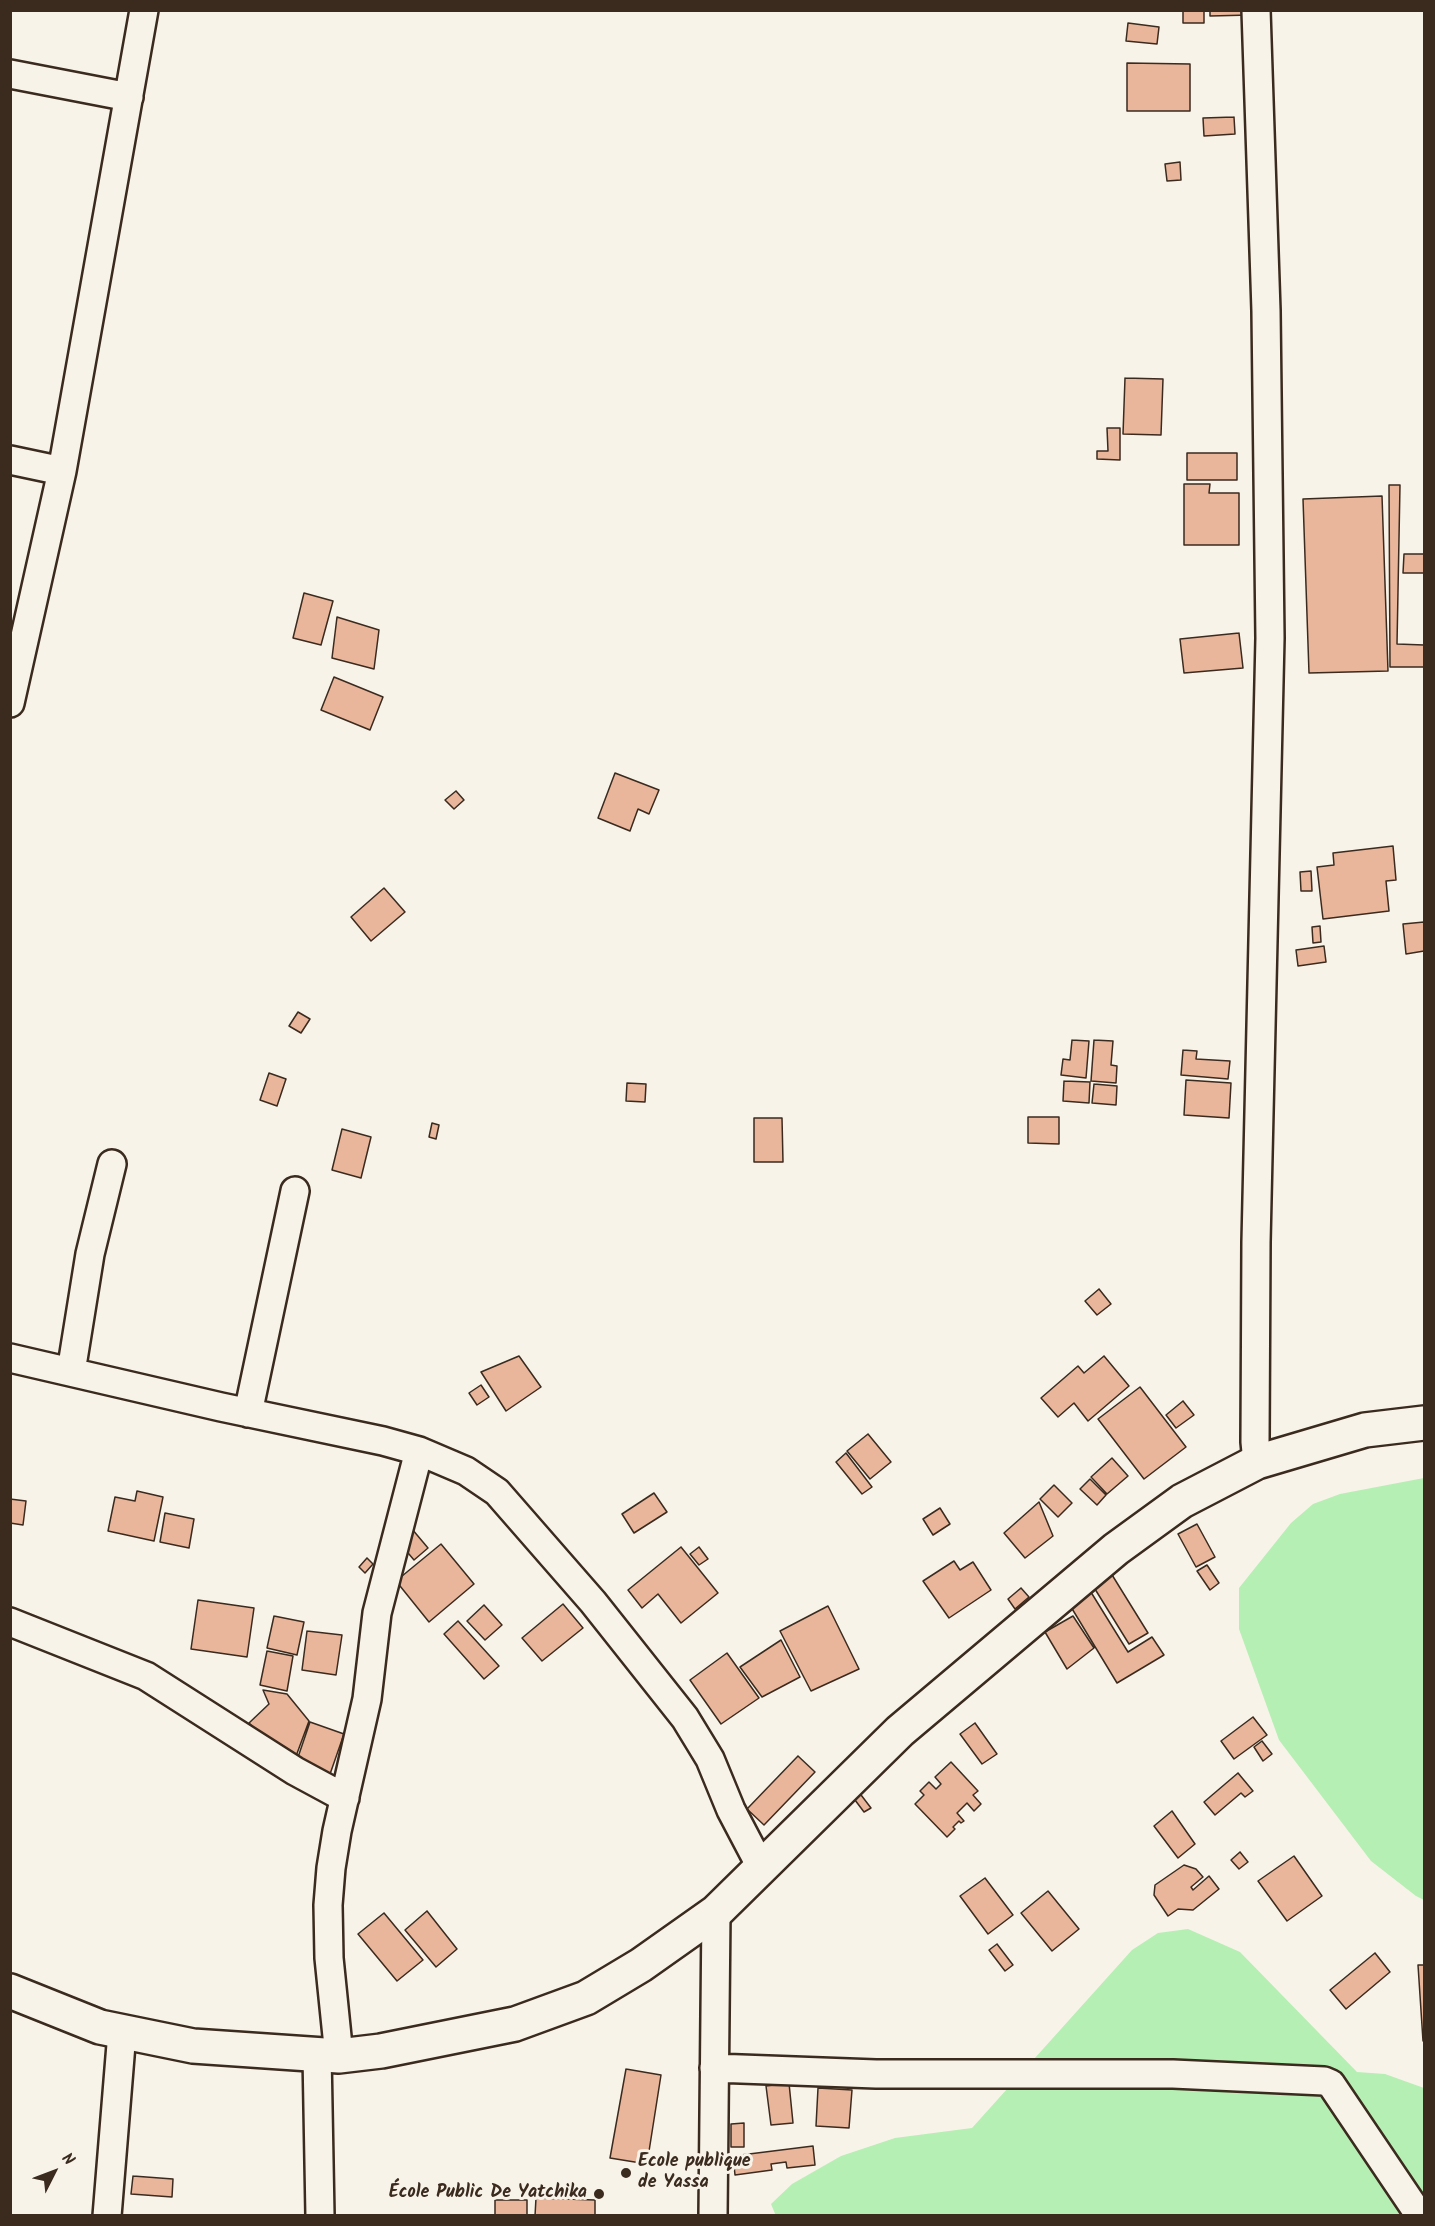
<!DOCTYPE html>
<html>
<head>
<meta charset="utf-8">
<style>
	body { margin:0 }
	#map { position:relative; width:1435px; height:2226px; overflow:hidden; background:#f7f3e8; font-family:Kalam,sans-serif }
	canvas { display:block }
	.frame { position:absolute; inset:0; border:12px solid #3b2a1e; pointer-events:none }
	.north { position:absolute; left:24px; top:2142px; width:60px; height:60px; -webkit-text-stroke:4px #f7f3e8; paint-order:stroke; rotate:48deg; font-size:16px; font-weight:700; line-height:24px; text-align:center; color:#3b2a1e }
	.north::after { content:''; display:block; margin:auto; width:21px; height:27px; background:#3b2a1e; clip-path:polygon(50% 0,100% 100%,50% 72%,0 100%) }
</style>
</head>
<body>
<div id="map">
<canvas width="1435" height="2226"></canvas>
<div class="frame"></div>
<div class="north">N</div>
</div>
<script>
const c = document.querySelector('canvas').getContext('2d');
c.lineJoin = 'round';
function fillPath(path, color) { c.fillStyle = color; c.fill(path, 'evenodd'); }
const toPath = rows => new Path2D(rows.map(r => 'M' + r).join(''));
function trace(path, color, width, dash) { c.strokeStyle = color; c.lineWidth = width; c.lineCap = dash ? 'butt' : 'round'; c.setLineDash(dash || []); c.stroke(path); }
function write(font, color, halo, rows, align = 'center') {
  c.font = font + ' Kalam,sans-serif'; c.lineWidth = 6; c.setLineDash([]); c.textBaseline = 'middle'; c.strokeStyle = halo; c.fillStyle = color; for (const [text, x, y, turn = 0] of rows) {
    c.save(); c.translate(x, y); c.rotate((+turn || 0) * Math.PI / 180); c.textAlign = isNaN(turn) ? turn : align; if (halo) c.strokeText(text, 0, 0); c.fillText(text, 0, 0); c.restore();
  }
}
const green = toPath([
	[1424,1478,1424,1900,1416,1896,1371,1861,1279,1740,1239,1629,1239,1588,1291,1523,1313,1504,1340,1494],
	[1188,1929,1240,1952,1357,2072,1385,2074,1424,2088,1424,2196,1398,2215,776,2216,771,2204,792,2184,841,2156,895,2138,972,2128,1132,1950,1158,1933]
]);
const building = toPath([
	[1183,10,1204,10,1204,23,1183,23,1183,10],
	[1210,10,1249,10,1250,15,1210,16,1210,10],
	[1128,23,1159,27,1157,44,1126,41,1128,23],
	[1127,63,1190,64,1190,111,1127,111,1127,63],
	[1234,117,1235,134,1204,136,1203,118,1234,117],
	[1180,162,1181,180,1167,181,1165,164,1180,162],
	[1125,378,1163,379,1161,435,1123,434,1125,378],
	[1107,428,1120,428,1120,460,1097,459,1097,451,1108,451,1107,428],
	[1187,453,1237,453,1237,480,1187,480,1187,453],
	[1184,484,1210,484,1209,493,1239,493,1239,545,1184,545,1184,484],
	[1389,485,1400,485,1397,644,1424,645,1424,667,1390,667,1389,485],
	[1382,496,1388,671,1309,673,1303,499,1382,496],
	[1404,554,1424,554,1424,573,1403,573,1404,554],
	[304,593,333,601,321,645,293,638,304,593],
	[337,617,379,630,374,669,332,658,337,617],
	[1239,633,1243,668,1184,673,1180,639,1239,633],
	[334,677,383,697,370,730,321,710,334,677],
	[615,773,659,790,649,814,638,809,630,831,598,818,615,773],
	[456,791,464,800,454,809,445,800,456,791],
	[1393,846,1396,880,1386,881,1389,911,1323,919,1317,867,1334,865,1333,853,1393,846],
	[1311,871,1312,891,1301,891,1300,872,1311,871],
	[384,888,405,912,371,941,351,917,384,888],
	[1424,922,1424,951,1406,954,1403,924,1424,922],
	[1320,926,1321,942,1313,943,1312,927,1320,926],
	[1324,946,1326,962,1298,966,1296,950,1324,946],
	[298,1012,310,1019,301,1033,289,1026,298,1012],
	[1072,1040,1089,1041,1086,1078,1061,1075,1063,1059,1070,1060,1072,1040],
	[1094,1040,1113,1041,1111,1065,1117,1066,1116,1083,1091,1081,1094,1040],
	[1183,1050,1197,1051,1196,1059,1230,1061,1228,1079,1181,1075,1183,1050],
	[269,1073,286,1079,277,1106,260,1100,269,1073],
	[1186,1080,1231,1083,1229,1118,1184,1115,1186,1080],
	[1064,1081,1090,1082,1089,1103,1063,1101,1064,1081],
	[627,1083,646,1084,645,1102,626,1101,627,1083],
	[1094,1084,1117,1086,1116,1105,1092,1103,1094,1084],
	[1028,1117,1059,1117,1059,1144,1028,1143,1028,1117],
	[754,1118,782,1118,783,1162,754,1162,754,1118],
	[432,1123,439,1125,436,1139,429,1137,432,1123],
	[342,1129,371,1137,361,1178,332,1170,342,1129],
	[1099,1289,1111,1304,1097,1315,1085,1301,1099,1289],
	[519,1356,541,1387,506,1411,481,1372,519,1356],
	[1104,1356,1129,1386,1088,1421,1074,1403,1058,1417,1041,1398,1078,1366,1084,1373,1104,1356],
	[481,1385,489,1397,477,1405,469,1393,481,1385],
	[1140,1387,1186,1447,1144,1479,1098,1419,1140,1387],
	[1183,1401,1194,1415,1176,1428,1166,1415,1183,1401],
	[868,1434,891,1462,870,1479,847,1451,868,1434],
	[846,1453,872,1487,862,1494,836,1462,846,1453],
	[1112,1458,1128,1476,1107,1494,1091,1477,1112,1458],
	[1090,1479,1106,1495,1097,1505,1080,1489,1090,1479],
	[1054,1485,1072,1503,1058,1517,1040,1499,1054,1485],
	[137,1491,163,1497,154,1541,108,1531,115,1497,135,1501,137,1491],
	[654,1493,667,1512,634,1533,622,1514,654,1493],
	[10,1499,26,1501,23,1525,10,1523,10,1499],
	[1039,1502,1053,1536,1025,1558,1004,1533,1039,1502],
	[940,1508,950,1524,933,1535,923,1519,940,1508],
	[165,1513,194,1519,189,1548,160,1542,165,1513],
	[1197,1524,1215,1557,1196,1567,1178,1534,1197,1524],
	[412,1529,428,1548,414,1560,398,1541,412,1529],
	[441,1544,474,1584,429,1622,396,1581,441,1544],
	[681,1547,718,1593,681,1623,658,1594,642,1608,628,1590,681,1547],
	[699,1547,708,1559,699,1565,690,1554,699,1547],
	[367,1558,373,1564,365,1573,359,1567,367,1558],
	[954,1561,960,1570,973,1562,991,1590,949,1618,923,1581,954,1561],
	[1207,1565,1219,1583,1210,1590,1197,1571,1207,1565],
	[1109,1570,1148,1633,1129,1644,1090,1581,1109,1570],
	[1021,1588,1029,1597,1015,1609,1008,1599,1021,1588],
	[1089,1589,1128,1652,1152,1637,1164,1655,1117,1683,1068,1602,1089,1589],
	[198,1600,254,1608,247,1657,191,1649,198,1600],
	[563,1604,583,1628,542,1661,522,1638,563,1604],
	[484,1605,502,1625,485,1640,467,1621,484,1605],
	[828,1606,859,1669,811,1691,780,1631,828,1606],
	[274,1616,304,1622,297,1655,267,1648,274,1616],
	[1073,1616,1094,1648,1067,1669,1045,1632,1073,1616],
	[458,1621,499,1666,484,1679,444,1634,458,1621],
	[307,1631,342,1635,336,1675,302,1670,307,1631],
	[781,1640,800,1677,762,1697,740,1667,781,1640],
	[267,1651,293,1656,287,1691,260,1685,267,1651],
	[727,1653,759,1698,721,1724,690,1680,727,1653],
	[263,1690,287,1694,309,1721,292,1767,249,1723,269,1704,263,1690],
	[1253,1717,1267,1735,1234,1759,1221,1741,1253,1717],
	[310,1722,344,1734,329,1777,295,1766,310,1722],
	[975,1723,997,1754,982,1764,960,1734,975,1723],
	[1262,1741,1272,1754,1263,1761,1254,1747,1262,1741],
	[798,1756,815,1772,764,1825,747,1809,798,1756],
	[951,1762,978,1791,973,1795,981,1804,974,1811,967,1803,957,1813,964,1821,961,1823,959,1821,953,1827,955,1829,947,1837,915,1804,924,1795,920,1791,929,1782,936,1789,941,1784,935,1777,951,1762],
	[1238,1773,1253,1791,1245,1797,1241,1793,1215,1815,1204,1802,1238,1773],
	[858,1791,871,1808,864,1812,852,1796,858,1791],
	[1172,1811,1195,1844,1178,1858,1154,1826,1172,1811],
	[1240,1852,1248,1862,1239,1869,1231,1860,1240,1852],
	[1294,1856,1322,1896,1287,1921,1258,1881,1294,1856],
	[1184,1865,1196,1869,1203,1877,1191,1887,1193,1890,1209,1876,1219,1889,1193,1910,1178,1909,1168,1916,1154,1895,1155,1885,1184,1865],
	[985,1878,1013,1915,988,1934,960,1896,985,1878],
	[1048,1891,1079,1929,1052,1951,1021,1913,1048,1891],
	[427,1911,457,1949,436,1967,405,1930,427,1911],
	[384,1913,423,1960,397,1981,358,1934,384,1913],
	[997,1944,1013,1965,1005,1971,989,1950,997,1944],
	[1375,1953,1390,1972,1346,2009,1330,1990,1375,1953],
	[1418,1965,1424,1965,1424,2041,1423,2041,1418,1965],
	[626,2069,661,2075,647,2164,610,2158,626,2069],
	[789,2083,793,2123,771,2125,766,2086,789,2083],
	[818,2088,852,2090,849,2128,816,2126,818,2088],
	[744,2123,744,2147,731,2147,731,2124,744,2123],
	[813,2146,815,2165,787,2168,786,2162,771,2164,772,2170,735,2175,733,2156,813,2146],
	[133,2176,173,2179,172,2197,131,2194,133,2176],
	[536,2198,595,2200,595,2216,535,2216,536,2198],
	[495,2200,527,2200,527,2216,495,2216,495,2200]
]);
const minor = toPath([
	[1256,10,1266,311,1270,638,1256,1242,1255,1442,1257,1462],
	[10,74,129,97],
	[10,460,62,471,144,10],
	[10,703,62,471],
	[10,1358,221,1407,383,1441,419,1451,466,1471,497,1492,593,1602,685,1718,710,1759,731,1810,761,1867],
	[71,1372,90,1254,112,1164],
	[248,1413,295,1191],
	[10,1622,146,1676,295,1771,345,1798],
	[317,2054,320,2216],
	[339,2056,329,1958,328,1905,331,1868,337,1831,367,1699,377,1613,419,1451],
	[714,2068,876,2074,1173,2074,1324,2081,1331,2084,1420,2216],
	[107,2216,122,2032],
	[713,2216,716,1912]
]);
const major = toPath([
	[10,1991,100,2027,193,2046,339,2056,381,2051,515,2024,586,1998,641,1965,716,1912,900,1731,1116,1549,1182,1501,1257,1462,1365,1430,1424,1423]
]);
const markers = [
	[626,2173,6,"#3b2a1e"],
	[599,2194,6,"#3b2a1e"]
];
const poiNames = [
	["Ecole publique",638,2163],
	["de Yassa",638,2184],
	["École Public De Yatchika",587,2194,"right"]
];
fillPath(green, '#b5efb3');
fillPath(building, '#e9b69b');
trace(building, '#3b2a1e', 1.5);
trace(minor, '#3b2a1e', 32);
trace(major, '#3b2a1e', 38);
trace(minor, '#f7f3e8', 27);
trace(major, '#f7f3e8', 33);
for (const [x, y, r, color] of markers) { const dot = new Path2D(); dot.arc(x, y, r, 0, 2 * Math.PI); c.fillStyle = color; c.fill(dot); trace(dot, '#f7f3e8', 2); }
write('bold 18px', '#3b2a1e', '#f7f3e8', poiNames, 'left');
</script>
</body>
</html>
